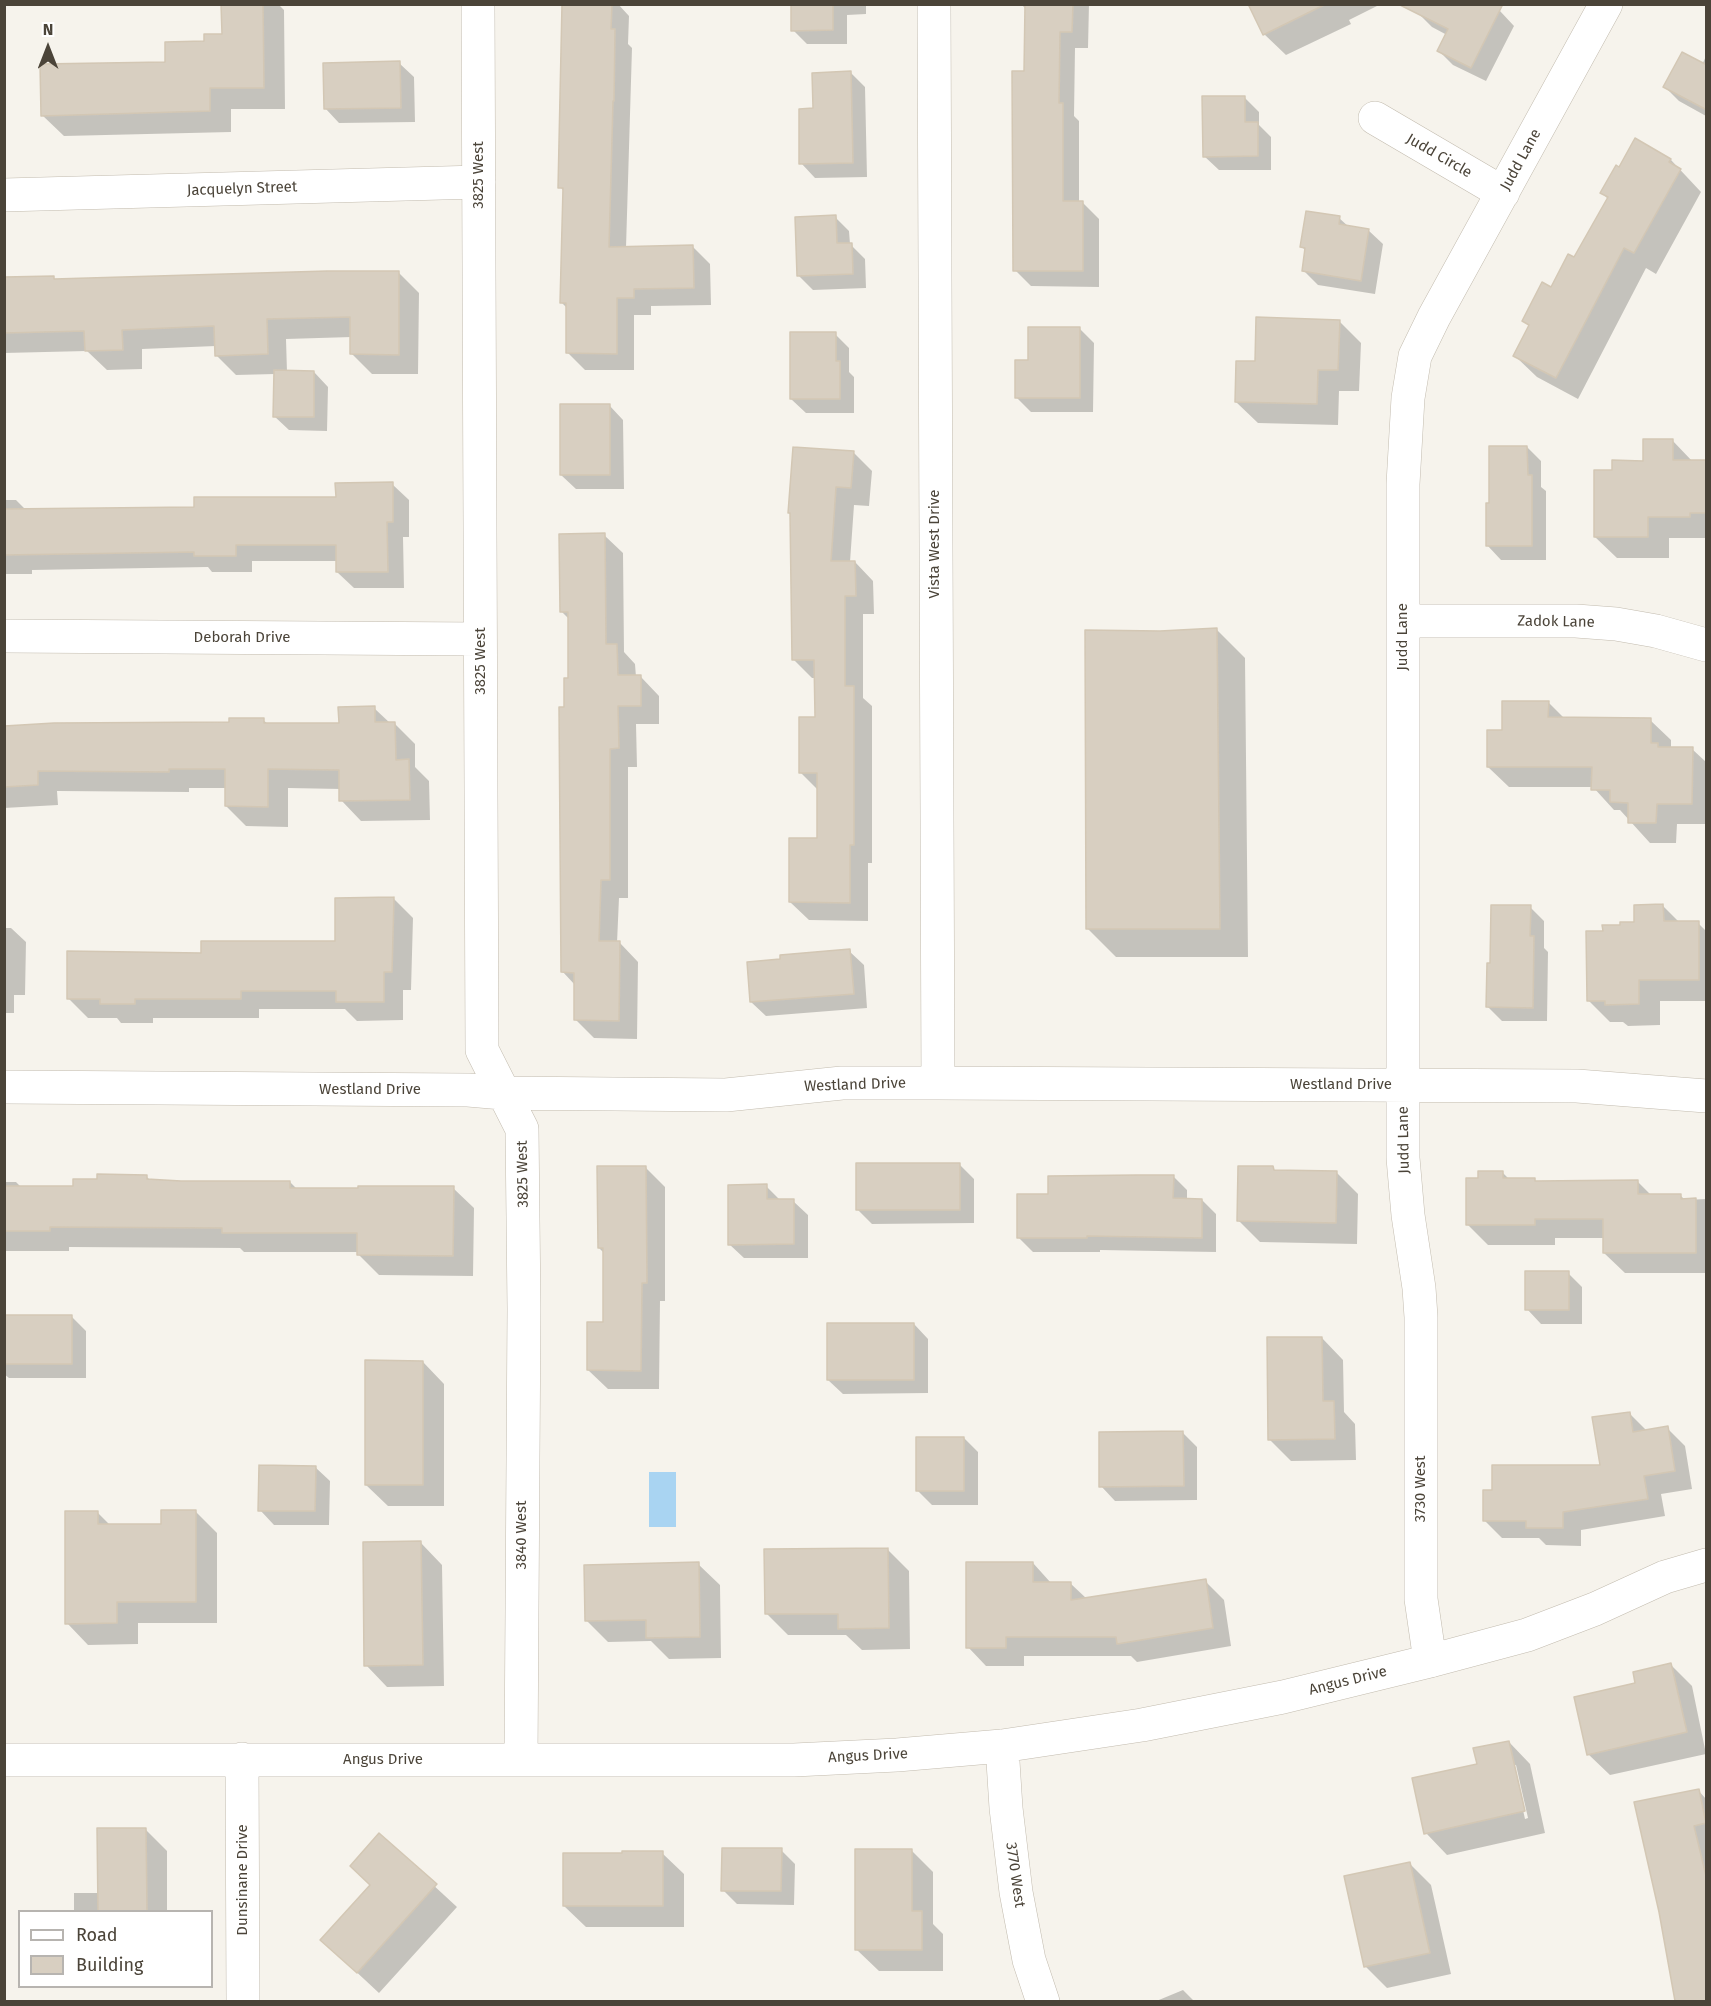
<!DOCTYPE html>
<html>
<head>
<meta charset="utf-8">
<style>
	body { margin:0 }
	#map { position:relative; width:1711px; height:2006px; overflow:hidden; background:#f6f3ec; font-family:"Fira Sans",sans-serif }
	canvas { display:block }
	.frame { position:absolute; inset:0; border:6px solid #4b4439; pointer-events:none }
	.legend { position:absolute; left:18px; top:1910px; width:195px; height:78px; box-sizing:border-box; background:#fff; border:2px solid #b7b4b0; margin:0; padding:8px 10px; list-style:none; font-size:18px; color:#4b4439 }
	.legend li { display:flex; align-items:center; gap:12px; height:30px }
	.legend b { width:30px; border:2px solid #b7b4b0 }
	.north { position:absolute; left:18px; top:18px; width:60px; height:60px; -webkit-text-stroke:4px #fff; paint-order:stroke; rotate:0deg; font-size:16px; font-weight:700; line-height:24px; text-align:center; color:#4b4439 }
	.north::after { content:''; display:block; margin:auto; width:21px; height:27px; background:#4b4439; clip-path:polygon(50% 0,100% 100%,50% 72%,0 100%) }
</style>
</head>
<body>
<div id="map">
<canvas width="1711" height="2006"></canvas>
<div class="frame"></div>
<ul class="legend">
<li><b style="height:8px;background:#fff"></b>Road</li>
<li><b style="height:16px;background:#d8cfc1"></b>Building</li>
</ul>
<div class="north">N</div>
</div>
<script>
const c = document.querySelector('canvas').getContext('2d');
c.lineJoin = 'round';
function fillPath(path, color) { c.fillStyle = color; c.fill(path, 'evenodd'); }
const toPath = rows => new Path2D(rows.map(r => 'M' + r).join(''));
function trace(path, color, width, dash) { c.strokeStyle = color; c.lineWidth = width; c.lineCap = dash ? 'butt' : 'round'; c.setLineDash(dash || []); c.stroke(path); }
function write(font, color, halo, rows, align = 'center') {
  c.font = font + ' "Fira Sans",sans-serif'; c.lineWidth = 4.5; c.setLineDash([]); c.textBaseline = 'middle'; c.strokeStyle = halo; c.fillStyle = color; for (const [text, x, y, turn = 0] of rows) {
    c.save(); c.translate(x, y); c.rotate((+turn || 0) * Math.PI / 180); c.textAlign = isNaN(turn) ? turn : align; if (halo) c.strokeText(text, 0, 0); c.fillText(text, 0, 0); c.restore();
  }
}
const water = toPath([
	[649,1472,676,1472,676,1527,649,1527]
]);
const shadow = toPath([
	[223,4,278,4,284,10,285,109,231,109,231,132,64,136,42,115,167,63,223,36],
	[563,4,618,4,629,16,628,44,632,48,626,248,693,247,710,264,711,305,651,306,651,315,634,315,634,370,585,370,567,352,568,309,561,302,565,192,560,187],
	[792,4,866,4,866,14,847,15,847,44,807,44,793,30],
	[1021,4,1089,4,1088,48,1075,48,1074,116,1079,121,1079,203,1083,203,1099,219,1099,287,1031,286,1015,270,1025,73,1026,9],
	[1250,4,1381,4,1349,20,1351,24,1286,55,1264,34],
	[1486,4,1500,11,1514,26,1486,81,1453,65,1439,51,1447,35,1432,27,1418,13],
	[1706,56,1706,116,1679,101,1665,87,1702,65],
	[399,63,414,77,415,122,339,123,325,108],
	[851,73,865,87,867,177,815,178,801,163,814,110],
	[1245,98,1259,112,1259,125,1271,137,1271,170,1219,170,1204,156],
	[1635,140,1671,160,1701,192,1656,274,1646,268,1578,399,1537,377,1515,356,1530,327,1524,321,1575,259,1608,199,1602,193,1619,169],
	[835,217,849,231,850,244,865,259,866,288,813,290,798,275],
	[1339,218,1349,227,1368,230,1383,244,1375,294,1318,285,1304,271,1306,251,1302,247],
	[399,273,419,293,418,374,372,374,352,354,352,337,286,339,287,372,314,372,328,387,327,431,289,430,274,416,275,374,236,375,216,355,216,346,142,349,142,369,107,370,87,351,4,353,4,279,53,278,56,280],
	[1339,321,1361,343,1359,391,1339,391,1338,425,1258,423,1236,402,1257,363],
	[1079,328,1094,343,1093,412,1031,412,1017,398,1029,361],
	[835,334,849,348,849,372,854,377,854,413,806,413,791,399],
	[609,405,623,420,624,489,576,489,561,475],
	[1672,440,1693,462,1706,463,1706,538,1669,538,1669,558,1617,558,1595,537,1614,472,1645,462],
	[1527,447,1541,461,1541,487,1546,491,1546,560,1501,560,1487,545,1490,505],
	[853,452,872,471,869,506,854,505,850,562,855,562,873,581,874,614,863,614,863,698,872,706,872,863,868,863,868,921,809,920,790,902,818,840,818,790,800,772,817,718,816,678,812,678,793,659,792,515,789,513],
	[392,484,409,500,409,537,403,537,404,588,354,588,337,572,337,561,252,561,252,572,212,572,208,567,32,570,32,574,4,574,4,500,16,500,26,510,196,509,337,498],
	[604,535,623,553,624,652,635,664,636,677,641,677,659,696,659,724,636,724,637,767,628,767,628,898,619,898,617,943,620,943,638,962,637,1039,594,1038,575,1019,575,985,562,971,565,708,570,679,570,620,561,611],
	[1217,630,1245,658,1248,957,1116,957,1088,929,1160,633],
	[1548,702,1565,719,1650,720,1671,740,1671,749,1692,749,1706,762,1706,824,1677,824,1676,843,1650,843,1620,810,1614,810,1593,787,1509,787,1488,767,1504,731],
	[374,708,391,724,395,724,415,744,415,767,429,781,430,820,361,821,341,800,341,789,288,788,288,827,246,826,226,806,226,788,189,788,189,792,57,791,58,805,4,808,4,727,230,724,263,720,268,724,340,724],
	[394,899,413,918,411,990,403,990,403,1020,357,1021,345,1009,259,1009,259,1018,153,1018,153,1023,121,1023,117,1018,88,1018,68,998,202,954,337,943],
	[1663,906,1680,923,1698,923,1706,931,1706,1001,1660,1001,1660,1025,1628,1026,1623,1022,1610,1022,1588,1000,1604,932,1636,923],
	[1530,907,1544,921,1544,948,1548,952,1547,1021,1502,1021,1488,1007,1491,964],
	[4,928,11,928,26,942,25,995,14,995,14,1013,4,1013],
	[849,951,864,965,867,1008,766,1016,751,1002],
	[959,1164,974,1179,974,1223,872,1224,858,1210],
	[646,1168,665,1187,665,1301,660,1301,659,1389,608,1389,588,1370,604,1324,604,1253,599,1248],
	[1272,1168,1276,1172,1337,1173,1358,1194,1357,1244,1260,1242,1239,1221],
	[1503,1173,1510,1180,1534,1180,1537,1183,1638,1182,1652,1196,1681,1196,1685,1200,1706,1199,1706,1273,1625,1273,1604,1253,1604,1238,1555,1238,1555,1245,1488,1245,1468,1225,1479,1179],
	[146,1176,151,1181,290,1182,297,1189,453,1188,474,1208,473,1276,379,1275,359,1255,359,1252,244,1252,240,1248,69,1247,69,1251,4,1251,4,1182,16,1182,22,1188,74,1188],
	[1173,1176,1187,1190,1187,1200,1202,1200,1216,1214,1216,1252,1100,1250,1100,1252,1033,1252,1019,1238,1049,1196],
	[766,1186,781,1201,793,1201,808,1215,808,1258,744,1258,729,1244],
	[1568,1273,1582,1287,1582,1324,1541,1324,1527,1309],
	[4,1317,72,1317,86,1331,86,1378,9,1378,4,1374],
	[914,1324,928,1339,928,1393,843,1394,828,1380],
	[1322,1338,1343,1360,1344,1412,1355,1424,1356,1460,1291,1461,1269,1439],
	[423,1362,444,1384,444,1506,388,1506,366,1485],
	[1629,1413,1647,1431,1667,1428,1685,1446,1692,1489,1661,1494,1665,1516,1581,1530,1581,1546,1546,1545,1539,1538,1502,1538,1484,1520,1494,1492,1601,1466],
	[1183,1433,1197,1447,1197,1500,1115,1501,1101,1486],
	[964,1438,978,1452,978,1505,932,1505,918,1491],
	[315,1467,330,1481,329,1525,274,1525,260,1510],
	[195,1511,217,1533,217,1623,138,1623,138,1644,88,1645,67,1623,98,1513,110,1525,163,1525],
	[421,1543,442,1565,444,1686,387,1687,366,1665],
	[888,1550,909,1571,910,1649,862,1650,846,1635,788,1635,766,1613],
	[1033,1563,1051,1583,1070,1583,1087,1599,1205,1581,1224,1600,1231,1646,1137,1662,1131,1656,1024,1656,1024,1666,986,1666,968,1647],
	[698,1564,720,1585,721,1658,669,1659,651,1641,608,1642,587,1621],
	[1671,1665,1692,1686,1706,1754,1610,1775,1588,1754,1637,1684],
	[1509,1742,1530,1764,1545,1833,1447,1855,1426,1833,1478,1765],
	[1513,1765,1516,1765,1528,1818,1525,1819],
	[1698,1790,1706,1799,1706,2002,1677,2002,1660,1911],
	[145,1829,167,1851,167,1912,74,1912,74,1893,99,1893],
	[379,1835,457,1907,379,1993,322,1940,371,1886],
	[781,1850,795,1864,794,1905,737,1904,723,1890],
	[911,1850,933,1872,933,1924,943,1934,943,1971,879,1971,857,1950],
	[662,1853,684,1874,684,1927,586,1927,564,1906],
	[1409,1863,1431,1885,1451,1974,1387,1988,1365,1966],
	[1183,1990,1195,2002,1154,2002]
]);
const building = toPath([
	[221,4,263,4,264,88,210,88,210,111,41,116,40,64,165,62,165,42,204,41,204,34,222,34,221,4],
	[562,4,612,4,611,29,615,29,614,101,613,101,609,247,693,245,694,288,634,289,634,298,617,298,617,354,566,353,566,303,560,303,563,188,558,188,562,4],
	[791,4,833,4,833,30,791,31,791,4],
	[1025,4,1073,4,1072,32,1060,32,1059,103,1063,103,1063,201,1083,201,1083,271,1013,271,1012,71,1024,71,1025,4],
	[1248,4,1326,4,1263,35,1248,4],
	[1398,4,1503,4,1471,68,1437,51,1448,29,1398,4],
	[1682,52,1707,65,1707,110,1663,87,1682,52],
	[400,61,401,108,324,109,323,63,400,61],
	[851,71,853,163,799,164,799,109,813,108,812,73,851,71],
	[1202,96,1245,96,1245,122,1258,122,1258,156,1203,157,1202,96],
	[1635,138,1671,159,1669,162,1681,169,1634,253,1624,248,1556,378,1513,356,1529,325,1522,321,1542,282,1551,287,1568,254,1574,257,1608,197,1600,193,1616,165,1619,167,1635,138],
	[1306,211,1340,216,1339,224,1369,229,1361,281,1302,271,1305,248,1300,247,1306,211],
	[836,215,837,243,852,243,853,274,797,276,795,217,836,215],
	[327,271,399,271,399,355,350,354,350,317,267,319,268,354,215,356,214,326,122,330,123,350,85,351,84,331,4,333,4,277,54,276,54,279,327,271],
	[1256,317,1340,320,1338,370,1318,370,1317,404,1235,402,1236,361,1255,361,1256,317],
	[1028,327,1080,327,1080,398,1015,398,1015,360,1028,360,1028,327],
	[790,332,836,332,836,361,840,361,840,399,790,399,790,332],
	[274,370,314,371,314,417,273,417,274,370],
	[560,404,610,404,610,475,560,475,560,404],
	[1643,439,1673,439,1673,460,1706,460,1706,513,1690,513,1690,517,1648,517,1648,537,1594,537,1594,470,1612,470,1612,460,1643,461,1643,439],
	[1489,446,1527,446,1528,475,1532,475,1532,546,1486,546,1486,503,1489,503,1489,446],
	[793,447,854,451,851,488,836,487,831,561,855,561,856,596,845,596,845,686,854,686,854,845,850,845,850,903,789,902,789,838,817,838,817,773,799,773,799,717,815,717,814,660,792,660,790,513,788,513,793,447],
	[393,482,393,522,387,522,388,572,336,572,336,545,236,545,236,556,194,556,194,552,4,555,4,509,194,507,194,497,336,497,335,483,393,482],
	[605,533,606,644,617,644,618,675,641,675,641,706,618,706,619,748,610,749,610,880,601,880,599,941,620,941,619,1021,574,1020,574,973,561,972,559,707,564,707,564,678,568,678,568,612,560,612,559,534,605,533],
	[1217,628,1220,929,1086,929,1085,630,1160,631,1217,628],
	[1502,701,1549,701,1548,717,1651,718,1651,743,1658,743,1658,747,1693,747,1692,804,1657,804,1656,823,1628,823,1628,803,1610,802,1610,790,1591,790,1592,767,1487,767,1487,730,1502,730,1502,701],
	[375,706,375,722,395,722,396,760,409,759,410,800,339,801,339,770,268,769,268,807,225,806,225,769,169,769,169,772,38,771,38,785,4,787,4,726,54,723,229,722,229,718,264,718,264,723,339,723,338,707,375,706],
	[394,897,392,972,384,972,384,1002,336,1002,336,991,241,991,241,999,135,999,135,1004,100,1004,100,999,67,999,67,951,201,953,201,941,335,941,335,898,394,897],
	[1663,904,1664,921,1699,921,1699,980,1639,980,1639,1004,1605,1005,1605,1001,1587,1001,1586,931,1603,931,1602,925,1620,925,1620,922,1634,922,1634,905,1663,904],
	[1491,905,1531,905,1530,936,1534,936,1533,1008,1486,1007,1487,963,1490,963,1491,905],
	[850,949,854,994,750,1002,747,962,780,959,780,955,850,949],
	[856,1163,960,1163,960,1210,856,1210,856,1163],
	[597,1166,646,1166,647,1283,642,1283,641,1371,587,1370,587,1322,603,1322,603,1248,598,1248,597,1166],
	[1238,1166,1273,1166,1274,1170,1337,1171,1336,1223,1237,1221,1238,1166],
	[1478,1171,1503,1171,1503,1178,1535,1178,1535,1181,1638,1180,1638,1194,1681,1194,1681,1199,1696,1198,1696,1253,1603,1253,1603,1219,1535,1219,1535,1225,1466,1225,1466,1178,1478,1178,1478,1171],
	[97,1174,147,1175,147,1179,181,1181,290,1181,290,1188,358,1188,358,1186,454,1186,453,1256,357,1255,357,1233,222,1233,222,1228,50,1227,50,1231,4,1231,4,1186,73,1186,73,1179,97,1179,97,1174],
	[1137,1175,1174,1175,1173,1198,1202,1199,1202,1238,1087,1236,1087,1238,1017,1238,1017,1194,1048,1194,1048,1176,1137,1175],
	[767,1184,767,1199,794,1199,794,1244,728,1245,728,1185,767,1184],
	[1525,1271,1569,1271,1569,1310,1525,1310,1525,1271],
	[4,1315,72,1315,72,1364,4,1364,4,1315],
	[827,1323,914,1323,914,1380,827,1380,827,1323],
	[1267,1337,1322,1337,1323,1401,1334,1401,1335,1439,1268,1440,1267,1337],
	[365,1360,423,1361,423,1485,365,1485,365,1360],
	[1630,1412,1633,1432,1668,1426,1675,1471,1644,1476,1648,1499,1563,1512,1563,1528,1526,1528,1526,1521,1483,1521,1483,1490,1492,1490,1492,1465,1600,1465,1592,1417,1630,1412],
	[1183,1431,1184,1486,1099,1487,1099,1432,1183,1431],
	[916,1437,964,1437,964,1491,916,1491,916,1437],
	[259,1465,316,1466,315,1511,258,1511,259,1465],
	[161,1510,196,1510,196,1602,117,1602,117,1623,65,1624,65,1511,98,1511,98,1524,161,1524,161,1510],
	[421,1541,423,1665,364,1666,363,1542,421,1541],
	[888,1548,889,1628,838,1629,838,1614,765,1614,764,1549,888,1548],
	[699,1562,700,1637,646,1638,646,1620,585,1621,584,1565,699,1562],
	[966,1562,1033,1562,1033,1582,1071,1582,1071,1600,1206,1579,1213,1628,1117,1644,1116,1637,1006,1637,1006,1648,966,1648,966,1562],
	[1671,1663,1687,1732,1587,1755,1574,1697,1635,1683,1633,1672,1671,1663],
	[1509,1741,1525,1811,1424,1834,1412,1778,1477,1764,1473,1748,1509,1741],
	[1699,1789,1706,1823,1694,1826,1707,1880,1707,2001,1675,2001,1659,1912,1634,1802,1699,1789],
	[97,1828,146,1828,147,1911,98,1911,97,1828],
	[379,1833,437,1884,357,1973,320,1940,370,1885,350,1866,379,1833],
	[722,1848,782,1848,781,1891,721,1891,722,1848],
	[855,1849,912,1849,912,1911,922,1911,922,1950,855,1950,855,1849],
	[622,1851,663,1851,663,1906,563,1906,563,1853,622,1853,622,1851],
	[1410,1862,1430,1953,1364,1967,1344,1876,1410,1862]
]);
const minor = toPath([
	[478,4,482,1050,522,1129,524,1309,521,1760],
	[934,4,938,1083],
	[1375,118,1503,193],
	[4,195,479,182],
	[1403,621,1576,621,1616,624,1656,631,1706,645],
	[4,636,480,639],
	[4,1087,468,1090,503,1093,726,1095,842,1083,938,1083,1577,1086,1706,1096],
	[1430,1661,1421,1599,1421,1317,1419,1288,1408,1215,1403,1158,1403,484,1408,398,1415,356,1434,317,1606,4],
	[1002,1746,1006,1808,1016,1892,1029,1960,1043,2002],
	[242,1759,243,2002],
	[4,1760,794,1760,897,1755,1002,1746,1142,1725,1283,1697,1430,1661,1527,1635,1595,1609,1665,1577,1706,1565]
]);
const streetNames = [
	["Judd Circle",1439,156,30],
	["Judd Lane",1521,160,-61],
	["3825 West",479,175,-90],
	["Jacquelyn Street",242,189,-2],
	["Vista West Drive",935,544,-90],
	["Zadok Lane",1556,622,1],
	["Judd Lane",1403,637,-90],
	["Deborah Drive",242,638],
	["3825 West",481,661,-90],
	["Westland Drive",855,1085,-2],
	["Westland Drive",1341,1085],
	["Westland Drive",370,1090],
	["Judd Lane",1404,1140,-91],
	["3825 West",523,1174,-91],
	["3730 West",1421,1489,-90],
	["3840 West",522,1535,-90],
	["Angus Drive",1348,1681,-14],
	["Angus Drive",868,1756,-3],
	["Angus Drive",383,1760],
	["3770 West",1015,1875,82],
	["Dunsinane Drive",243,1880,-90]
];
fillPath(water, '#a9d4f2');
fillPath(shadow, '#0003');
fillPath(building, '#d8cfc1');
trace(building, '#d3c7b4', 1.5);
trace(minor, '#c2bbae', 34);
trace(minor, '#fff', 33);
write('15px', '#4b4439', '#fff', streetNames);
</script>
</body>
</html>
